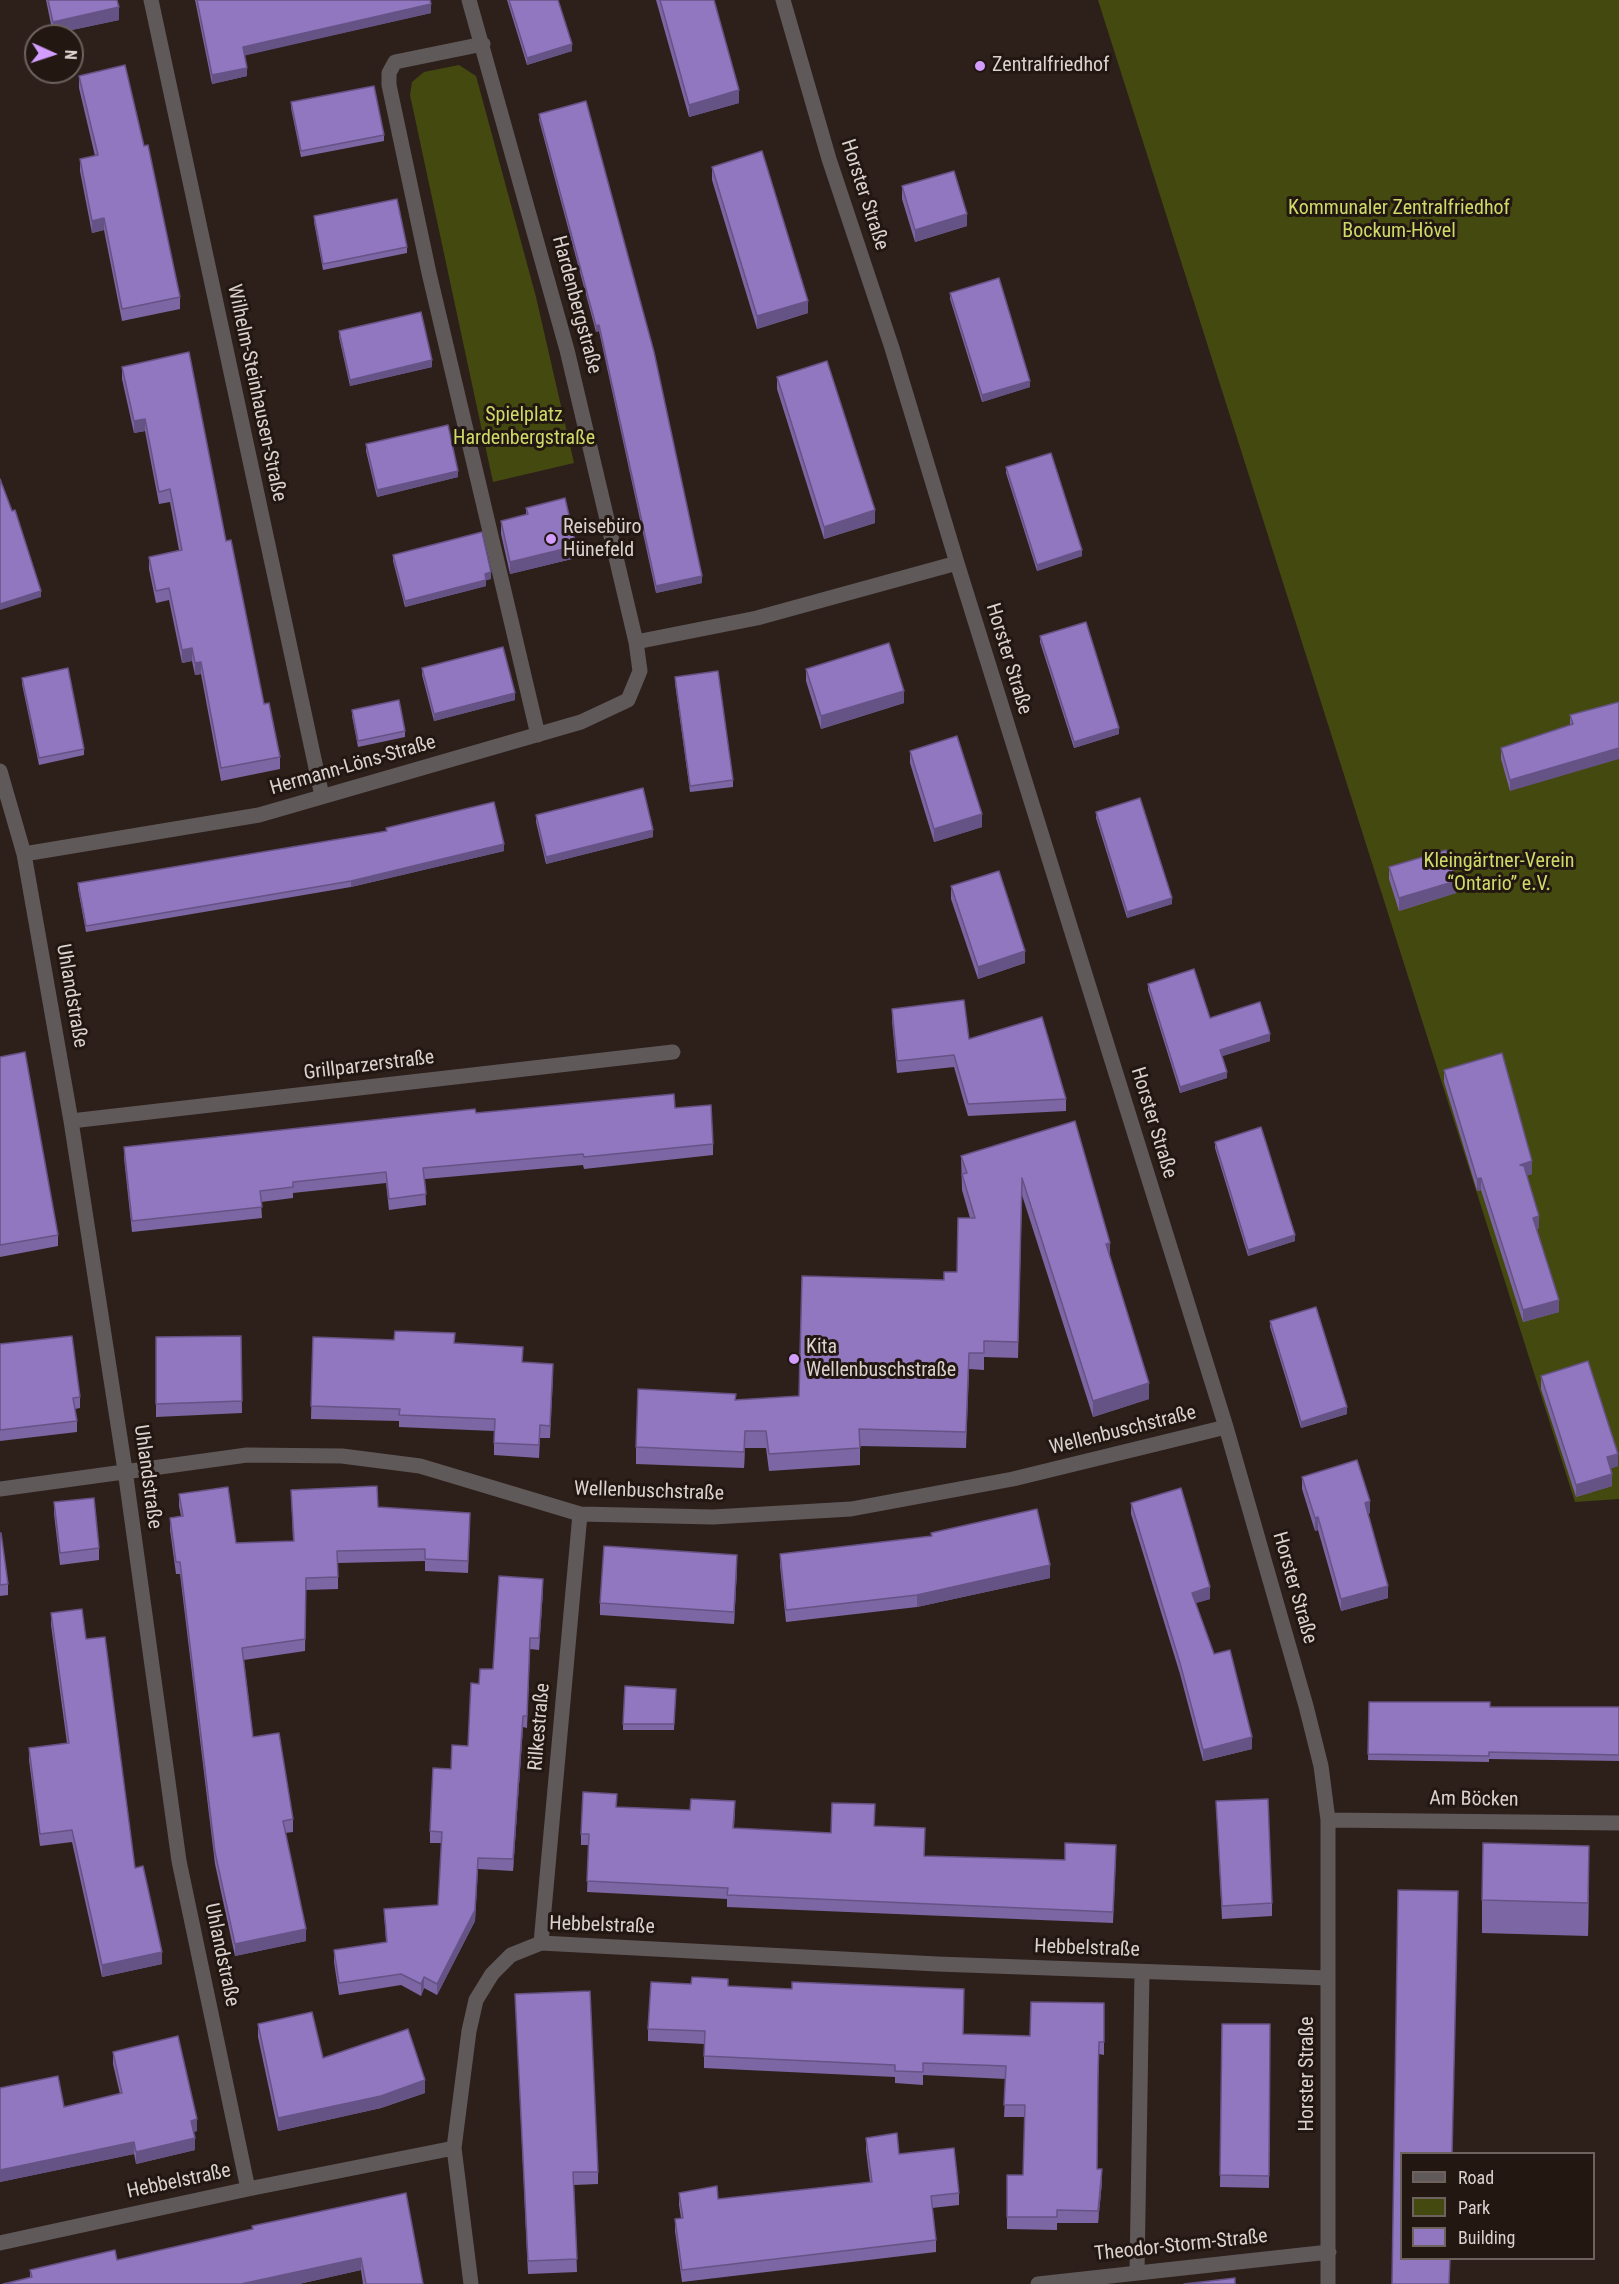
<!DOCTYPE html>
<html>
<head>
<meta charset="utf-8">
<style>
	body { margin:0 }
	#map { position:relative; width:1619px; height:2284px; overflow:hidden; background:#2d201b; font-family:"Roboto Condensed",sans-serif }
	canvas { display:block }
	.legend { position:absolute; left:1400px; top:2152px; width:195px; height:108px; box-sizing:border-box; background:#231712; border:2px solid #6d625e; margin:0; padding:8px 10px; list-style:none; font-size:18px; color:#dbd2cf }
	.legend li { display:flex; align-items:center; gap:12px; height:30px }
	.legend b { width:30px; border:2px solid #6d625e }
	.north { position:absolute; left:24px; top:24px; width:60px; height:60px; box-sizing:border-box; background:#231712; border:2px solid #6d625e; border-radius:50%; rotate:93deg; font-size:16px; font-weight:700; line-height:24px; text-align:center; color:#dbd2cf }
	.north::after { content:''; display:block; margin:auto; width:21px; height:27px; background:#d29dfd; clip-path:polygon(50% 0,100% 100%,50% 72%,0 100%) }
</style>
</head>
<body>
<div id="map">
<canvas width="1619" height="2284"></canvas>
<ul class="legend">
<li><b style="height:8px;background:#60595a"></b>Road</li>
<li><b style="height:16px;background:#444910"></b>Park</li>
<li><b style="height:16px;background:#9177bf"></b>Building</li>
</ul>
<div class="north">N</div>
</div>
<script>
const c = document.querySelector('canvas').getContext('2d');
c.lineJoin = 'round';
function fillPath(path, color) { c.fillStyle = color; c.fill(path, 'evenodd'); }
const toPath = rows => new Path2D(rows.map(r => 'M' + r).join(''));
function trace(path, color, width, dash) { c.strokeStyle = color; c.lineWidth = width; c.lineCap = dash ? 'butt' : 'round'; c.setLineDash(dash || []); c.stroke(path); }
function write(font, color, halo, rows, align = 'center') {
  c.font = font + ' "Roboto Condensed",sans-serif'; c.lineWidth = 6; c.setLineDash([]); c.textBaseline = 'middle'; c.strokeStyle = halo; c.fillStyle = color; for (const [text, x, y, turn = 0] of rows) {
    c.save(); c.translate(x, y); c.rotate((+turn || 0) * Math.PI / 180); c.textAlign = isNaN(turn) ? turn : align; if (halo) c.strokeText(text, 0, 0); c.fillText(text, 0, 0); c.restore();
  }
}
const green = toPath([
	[1098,0,1619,0,1619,1499,1575,1502],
	[459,65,476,76,536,297,574,463,493,482,410,95,412,82,424,72]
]);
const minor = toPath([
	[151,0,322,796],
	[469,0,567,350,636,642,757,618,957,563],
	[783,0,829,159,892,348,957,563,1226,1427,1306,1706,1321,1766,1328,1820,1328,2284],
	[483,44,395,62,389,73,389,85,429,273,538,735],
	[0,771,24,854,71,1121,125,1470,179,1861,248,2189],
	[24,854,259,815,581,722,628,700,640,671,636,642],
	[71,1121,673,1052],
	[0,1489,247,1455,342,1456,420,1466,580,1514,713,1517,851,1509,1013,1479,1226,1427],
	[1328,1820,1619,1823],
	[541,1943,580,1514],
	[454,2148,471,2284],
	[0,2243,248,2189,454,2148,469,2031,476,2000,492,1974,511,1955,541,1943,937,1964,1328,1978],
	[1137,2271,1142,1972],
	[1038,2284,1329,2252]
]);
const wall = toPath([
	[46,0,117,0,119,20,53,34],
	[195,0,430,0,431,13,244,55,247,76,212,84],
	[507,0,558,0,572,51,527,65],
	[656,0,714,0,739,103,689,117],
	[79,76,180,297,180,309,122,321,104,230,92,233,80,171,80,159,95,156,79,88],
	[291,102,384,135,384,141,301,157,291,108],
	[539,114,702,583,656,593,599,331,596,332,539,120],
	[712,167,808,313,757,329,712,180],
	[902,186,967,226,915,242,902,199],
	[314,216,407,247,407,253,323,270,314,222],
	[950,293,1030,387,982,402,950,299],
	[339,331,432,367,350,386,339,337],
	[122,367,226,541,264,704,280,757,280,769,221,781,201,674,195,675,192,661,182,663,169,600,156,603,149,569,149,557,179,550,170,502,159,504,145,431,134,433,122,379],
	[777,377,875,523,824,539,777,389],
	[366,444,458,477,377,497,366,451],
	[1006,467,1082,556,1037,571,1006,473],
	[526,508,576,558,510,574,501,534,501,521,526,515],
	[393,555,491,579,486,580,486,586,405,607,393,561],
	[1040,636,1119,734,1074,748,1040,642],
	[422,668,515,700,434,721,422,675],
	[806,669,904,703,821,729,806,681],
	[675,677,733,780,733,787,690,792,675,683],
	[22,678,84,749,84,755,39,765,22,684],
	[1619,702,1510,791,1501,759,1501,748,1570,725,1570,715],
	[352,710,405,731,405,737,358,747,352,716],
	[910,751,982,827,934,842,910,763],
	[1096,812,1172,904,1127,918,1096,818],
	[536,815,653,837,546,864,536,822],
	[386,828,504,851,351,887,86,932,78,889,78,883,386,831],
	[1389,867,1456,893,1399,911,1389,879],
	[951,886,1025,963,978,979,951,899],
	[1148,984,1210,1018,1270,1041,1222,1056,1227,1078,1180,1093,1148,990],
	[892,1009,1066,1099,1066,1111,968,1116,954,1067,897,1073,892,1021],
	[0,1057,58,1235,58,1246,0,1257],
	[1444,1070,1532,1174,1527,1175,1539,1228,1537,1229,1559,1312,1523,1322,1481,1190,1477,1191,1444,1082],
	[675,1108,713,1144,713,1155,584,1169,583,1165,425,1179,426,1205,389,1210,386,1183,293,1193,293,1198,261,1202,262,1218,132,1232,124,1158,124,1147,476,1113],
	[1075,1121,1110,1259,1149,1399,1093,1417,1022,1195,1018,1358,984,1357,984,1370,969,1369,966,1448,860,1446,860,1465,769,1471,766,1448,745,1448,744,1468,636,1464,636,1447,736,1400,799,1396,944,1280,957,1272,970,1218,962,1190,961,1156],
	[1215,1142,1295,1241,1248,1256,1215,1148],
	[1270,1321,1347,1414,1301,1428,1270,1327],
	[241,1336,242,1413,156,1417,156,1337],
	[313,1337,455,1343,522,1362,553,1376,550,1438,540,1438,539,1458,494,1455,494,1431,399,1427,399,1421,311,1419],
	[0,1344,80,1397,80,1408,75,1409,77,1421,77,1432,0,1441],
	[1541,1376,1618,1466,1611,1468,1612,1486,1576,1497,1541,1389],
	[1302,1477,1370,1513,1368,1514,1388,1598,1341,1611,1318,1530,1315,1531,1302,1489],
	[291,1490,470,1525,468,1573,425,1571,425,1561,338,1563,338,1589,306,1590,305,1651,244,1660,253,1737,293,1819,293,1832,285,1833,306,1941,235,1956,215,1864,180,1574,176,1574,170,1530,170,1518,181,1516,179,1506,179,1494,236,1543,293,1541],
	[54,1502,99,1548,99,1560,60,1565,54,1514],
	[1131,1503,1210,1599,1196,1603,1214,1654,1252,1749,1203,1761,1180,1674,1131,1514],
	[0,1533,8,1584,8,1595,0,1596],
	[931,1533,1050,1578,917,1607,786,1622,780,1566,780,1554,931,1536],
	[737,1568,734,1624,600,1615,600,1603],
	[543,1590,539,1650,530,1649,527,1728,523,1727,513,1871,478,1869,475,1921,437,1995,424,1988,421,1996,401,1985,339,1995,334,1962,334,1950,386,1942,384,1909,438,1905,442,1843,430,1843,430,1831,451,1769,468,1746,479,1684,493,1669],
	[51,1613,86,1639,135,1868,162,1964,102,1977,72,1842,40,1846,29,1760,29,1748,67,1743,51,1625],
	[676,1689,674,1730,623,1730,623,1724],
	[1369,1702,1490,1707,1619,1707,1619,1761,1489,1759,1489,1762,1368,1760],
	[1216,1801,1272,1903,1272,1916,1222,1919],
	[617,1807,735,1812,734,1828,831,1833,874,1826,925,1839,924,1856,1065,1860,1116,1856,1113,1923,727,1907,727,1899,587,1892,589,1845,581,1845,581,1834],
	[1589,1879,1588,1936,1482,1933,1482,1900],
	[728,1986,963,2034,1030,2036,1104,2003,1104,2055,1099,2054,1098,2087,1097,2169,1102,2182,1098,2223,1057,2223,1057,2230,1007,2229,1007,2175,1023,2175,1025,2117,1004,2117,1006,2079,923,2075,923,2085,895,2083,895,2077,704,2068,704,2044,648,2041,648,2029],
	[515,1994,598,2172,598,2184,574,2185,577,2272,528,2274],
	[258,2024,323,2058,425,2093,381,2108,278,2131,258,2037],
	[1222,2024,1270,2024,1269,2188,1220,2187],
	[113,2052,197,2131,193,2132,195,2150,136,2164,134,2154,0,2182,0,2088,64,2107,120,2094,113,2064],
	[866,2138,899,2154,959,2193,959,2205,932,2208,936,2240,936,2252,682,2282,675,2231,675,2219,681,2218,679,2205,679,2193,718,2199,870,2182,866,2150],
	[406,2193,423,2284,363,2284,361,2270,299,2284,3,2284,30,2278,30,2270,117,2260,252,2229,252,2226]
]);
const shadedWall = toPath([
	[431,4,431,13,243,56,243,47],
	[119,7,119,20,53,34,53,22],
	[572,44,572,51,527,65,527,58],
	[247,68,247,76,212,84,212,75],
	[739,90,739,103,689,117,689,105],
	[967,214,967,226,915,242,915,230],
	[104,218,104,230,92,233,92,221],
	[808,301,808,313,757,329,757,316],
	[599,325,599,331,596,332,596,326],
	[432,360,432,367,350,386,350,380],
	[1030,381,1030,387,982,402,982,395],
	[145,419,145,431,134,433,134,421],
	[458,471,458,477,377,497,377,490],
	[875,510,875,523,824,539,824,527],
	[576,546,576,558,510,574,510,562],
	[1082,550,1082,556,1037,571,1037,565],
	[491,572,491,579,485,580,485,574],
	[702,576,702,583,656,593,656,586],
	[486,580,486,586,405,607,405,601],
	[41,591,41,597,0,610,0,604],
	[192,648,192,661,182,663,182,650],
	[201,662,201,674,195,675,195,663],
	[904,691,904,703,821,729,821,716],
	[515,693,515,700,434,721,434,714],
	[1119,728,1119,734,1074,748,1074,742],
	[1619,748,1619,759,1510,791,1510,780],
	[982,814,982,827,934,842,934,829],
	[653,830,653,837,546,864,546,857],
	[504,844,504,851,351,887,351,881],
	[1456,881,1456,893,1399,911,1399,898],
	[1172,898,1172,904,1127,918,1127,912],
	[1025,951,1025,963,978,979,978,967],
	[1270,1034,1270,1041,1220,1057,1220,1050],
	[1227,1072,1227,1078,1180,1093,1180,1087],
	[1532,1161,1532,1174,1520,1178,1520,1165],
	[1481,1178,1481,1190,1477,1191,1477,1179],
	[1539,1216,1539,1228,1533,1230,1533,1218],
	[1295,1235,1295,1241,1248,1256,1248,1250],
	[1110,1243,1110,1259,1106,1244],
	[1559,1300,1559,1312,1523,1322,1523,1310],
	[1149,1383,1149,1399,1093,1417,1093,1401],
	[1347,1407,1347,1414,1301,1428,1301,1422],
	[745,1431,745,1448,744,1468,744,1452],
	[1618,1454,1618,1466,1607,1470,1607,1457],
	[1612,1474,1612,1486,1576,1497,1576,1485],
	[1370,1501,1370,1513,1365,1515,1365,1503],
	[1318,1517,1318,1530,1315,1531,1315,1518],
	[737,1555,737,1568,734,1624,734,1612],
	[1050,1565,1050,1578,917,1607,917,1595],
	[543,1579,543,1590,539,1650,539,1638],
	[1388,1586,1388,1598,1341,1611,1341,1599],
	[1210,1587,1210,1599,1192,1604,1192,1593],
	[523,1716,523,1727,513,1871,513,1859],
	[1252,1737,1252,1749,1203,1761,1203,1750],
	[1589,1846,1589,1879,1588,1936,1588,1903],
	[478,1858,475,1921,437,1995,437,1984],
	[306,1929,306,1941,235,1956,235,1944],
	[162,1952,162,1964,102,1977,102,1965],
	[424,1977,424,1988,421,1996,421,1984],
	[425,2080,425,2093,381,2108,278,2131,278,2118],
	[197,2119,197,2131,191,2133,191,2121],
	[195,2138,195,2150,136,2164,136,2152],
	[134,2142,134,2154,0,2182,0,2170],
	[1102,2169,1102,2182,1098,2223,1098,2211],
	[361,2258,361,2270,299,2284,241,2284]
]);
const building = toPath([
	[48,0,117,0,119,7,53,22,48,0],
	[197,0,430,0,431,4,243,47,247,68,212,75,197,0],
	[509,0,558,0,572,44,527,58,509,0],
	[660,0,714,0,739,90,689,105,660,0],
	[125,65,144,146,148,145,180,297,122,309,104,218,92,221,80,159,98,155,79,76,125,65],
	[374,86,384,135,301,151,291,102,374,86],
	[586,101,654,352,702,576,656,586,599,325,596,326,539,114,586,101],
	[762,151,808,301,757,316,712,167,762,151],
	[954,171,967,214,915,230,902,186,954,171],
	[397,199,407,247,323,264,314,216,397,199],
	[999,278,1030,381,982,395,950,293,999,278],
	[421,312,432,360,350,380,339,331,421,312],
	[189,352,226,541,231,540,264,704,269,703,280,757,221,768,201,662,195,663,192,648,182,650,169,588,156,591,149,557,182,550,170,489,159,492,145,419,134,421,122,367,189,352],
	[827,361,875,510,824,527,777,377,827,361],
	[448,425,458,471,377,490,366,444,448,425],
	[1051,453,1082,550,1037,565,1006,467,1051,453],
	[0,479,12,511,15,510,41,591,0,604,0,479],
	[565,498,576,546,510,562,501,521,528,514,526,508,565,498],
	[482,532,491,572,485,574,486,580,405,601,393,555,482,532],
	[1086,622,1119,728,1074,742,1040,636,1086,622],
	[889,643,904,691,821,716,806,669,889,643],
	[503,647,515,693,434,714,422,668,503,647],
	[68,668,84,749,39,758,22,678,68,668],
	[718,671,733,780,690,786,675,677,718,671],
	[399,700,405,731,358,741,352,710,399,700],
	[1619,702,1619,748,1510,780,1501,748,1573,724,1570,715,1619,702],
	[957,736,982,814,934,829,910,751,957,736],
	[643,788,653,830,546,857,536,815,643,788],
	[1140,798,1172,898,1127,912,1096,812,1140,798],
	[494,802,504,844,351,881,86,926,78,883,387,831,386,828,494,802],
	[1446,850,1456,881,1399,898,1389,867,1446,850],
	[999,871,1025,951,978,967,951,886,999,871],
	[1194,969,1210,1018,1260,1002,1270,1034,1220,1050,1227,1072,1180,1087,1148,984,1194,969],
	[964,1000,969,1039,1042,1017,1066,1099,968,1104,954,1055,897,1061,892,1009,964,1000],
	[25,1052,58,1235,0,1245,0,1057,25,1052],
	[1502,1053,1532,1161,1520,1165,1524,1166,1539,1216,1533,1218,1559,1300,1523,1310,1481,1178,1477,1179,1444,1070,1502,1053],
	[674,1094,675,1108,711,1105,713,1144,584,1157,583,1154,423,1168,426,1194,389,1199,386,1172,293,1182,293,1187,260,1191,262,1207,132,1221,124,1147,475,1109,476,1113,674,1094],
	[1075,1121,1110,1243,1106,1244,1149,1383,1093,1401,1022,1178,1018,1342,984,1341,984,1353,969,1353,966,1432,859,1429,860,1448,769,1454,766,1431,745,1431,744,1452,636,1447,638,1389,736,1394,735,1400,799,1396,802,1276,944,1280,944,1272,957,1272,958,1218,975,1218,962,1174,967,1173,961,1156,1075,1121],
	[1261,1127,1295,1235,1248,1250,1215,1142,1261,1127],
	[1316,1307,1347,1407,1301,1422,1270,1321,1316,1307],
	[395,1331,455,1333,454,1343,523,1347,522,1362,553,1364,550,1426,540,1425,539,1445,494,1443,495,1419,399,1415,400,1409,311,1406,313,1337,394,1340,395,1331],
	[72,1336,80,1397,73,1398,77,1421,0,1430,0,1344,72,1336],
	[241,1336,242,1401,156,1404,156,1337,241,1336],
	[1588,1361,1618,1454,1607,1457,1612,1474,1576,1485,1541,1376,1588,1361],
	[1357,1460,1370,1501,1365,1503,1388,1586,1341,1599,1318,1517,1315,1518,1302,1477,1357,1460],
	[377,1486,378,1507,470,1513,468,1561,425,1559,425,1549,337,1551,338,1577,306,1578,305,1639,242,1648,253,1737,279,1733,293,1819,283,1821,306,1929,235,1944,215,1852,180,1562,176,1562,170,1518,183,1516,179,1494,228,1487,236,1543,294,1541,291,1490,377,1486],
	[1181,1488,1210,1587,1192,1593,1214,1654,1230,1650,1252,1737,1203,1750,1180,1663,1131,1503,1181,1488],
	[94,1498,99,1548,60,1553,54,1502,94,1498],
	[1037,1509,1050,1565,917,1595,786,1610,780,1554,932,1536,931,1533,1037,1509],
	[0,1533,1,1533,8,1584,0,1585,0,1533],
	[604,1546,737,1555,734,1612,600,1603,604,1546],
	[499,1576,543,1579,539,1638,530,1638,527,1716,523,1716,513,1859,478,1858,475,1910,437,1984,424,1977,421,1984,401,1974,339,1983,334,1950,387,1942,384,1909,438,1905,442,1832,430,1831,433,1768,451,1769,452,1745,468,1746,471,1683,479,1684,480,1669,493,1669,499,1576],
	[82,1609,86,1639,105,1637,135,1868,143,1866,162,1952,102,1965,72,1830,40,1834,29,1748,69,1743,51,1613,82,1609],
	[625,1686,676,1689,674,1724,623,1724,625,1686],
	[1369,1702,1490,1702,1490,1707,1619,1707,1619,1755,1489,1752,1489,1756,1368,1754,1369,1702],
	[583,1792,617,1794,616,1807,690,1810,691,1799,735,1801,733,1828,831,1833,832,1803,875,1804,874,1826,925,1828,924,1856,1065,1860,1065,1843,1116,1845,1113,1912,727,1895,728,1888,587,1881,589,1834,581,1834,583,1792],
	[1268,1799,1272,1903,1222,1906,1216,1801,1268,1799],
	[1483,1843,1589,1846,1588,1903,1482,1900,1483,1843],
	[1398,1890,1458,1891,1452,2154,1401,2154,1401,2259,1450,2259,1449,2284,1392,2284,1398,1890],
	[692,1977,728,1979,728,1986,792,1989,792,1982,964,1989,963,2034,1030,2036,1031,2002,1104,2003,1104,2042,1099,2042,1098,2075,1097,2169,1102,2169,1098,2211,1057,2210,1057,2217,1007,2217,1007,2175,1023,2175,1025,2105,1004,2105,1006,2066,923,2063,923,2072,895,2071,895,2065,704,2056,705,2031,648,2029,651,1982,691,1984,692,1977],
	[590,1991,598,2172,573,2172,577,2259,528,2261,515,1994,590,1991],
	[312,2012,323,2058,408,2029,425,2080,381,2096,278,2118,258,2024,312,2012],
	[1222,2024,1270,2024,1269,2176,1220,2175,1222,2024],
	[178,2036,197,2119,191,2121,195,2138,136,2152,134,2142,0,2170,0,2088,58,2076,64,2107,122,2093,113,2052,178,2036],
	[897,2133,899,2154,954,2148,959,2193,931,2196,936,2240,682,2270,675,2219,683,2218,679,2193,717,2186,718,2199,872,2182,866,2138,897,2133],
	[406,2193,423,2284,366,2284,361,2258,241,2284,3,2284,32,2277,30,2270,115,2250,117,2260,253,2229,252,2226,406,2193],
	[1235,2278,1235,2284,1184,2284,1235,2278]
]);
const markers = [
	[980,66,6,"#d29dfd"],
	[551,539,6,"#d29dfd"],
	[794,1359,6,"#d29dfd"]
];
const poiNames = [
	["Zentralfriedhof",992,66],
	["Reisebüro",563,528],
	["Hünefeld",563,551],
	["Kita",806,1348],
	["Wellenbuschstraße",806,1371]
];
const streetNames = [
	["Horster Straße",864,195,72],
	["Hardenbergstraße",576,305,75],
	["Wilhelm-Steinhausen-Straße",256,393,78],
	["Horster Straße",1008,659,73],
	["Hermann-Löns-Straße",353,766,-16],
	["Uhlandstraße",71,996,80],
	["Grillparzerstraße",369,1066,-7],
	["Horster Straße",1153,1123,73],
	["Wellenbuschstraße",1123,1431,-14],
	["Uhlandstraße",147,1477,82],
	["Wellenbuschstraße",649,1492,2],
	["Horster Straße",1294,1588,74],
	["Rilkestraße",540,1727,-85],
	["Am Böcken",1474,1800,1],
	["Hebbelstraße",602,1926,2],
	["Hebbelstraße",1087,1949,2],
	["Uhlandstraße",221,1955,78],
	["Horster Straße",1308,2074,-90],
	["Hebbelstraße",179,2182,-12],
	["Theodor-Storm-Straße",1181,2246,-6]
];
const parkNames = [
	["Kommunaler Zentralfriedhof",1399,209],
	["Bockum-Hövel",1399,232],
	["Spielplatz",524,416],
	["Hardenbergstraße",524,439],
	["Kleingärtner-Verein",1499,862],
	["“Ontario” e.V.",1499,885]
];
fillPath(green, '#444910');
trace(minor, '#60595a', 15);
fillPath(wall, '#7d66a4');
fillPath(shadedWall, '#665386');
fillPath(building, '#9177bf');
trace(building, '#665386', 1.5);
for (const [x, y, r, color] of markers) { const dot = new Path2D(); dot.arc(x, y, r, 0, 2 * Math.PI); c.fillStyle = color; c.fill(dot); trace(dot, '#231712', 2); }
write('20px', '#dbd2cf', '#231712', poiNames, 'left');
write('20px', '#dbd2cf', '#231712', streetNames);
write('20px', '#cfda69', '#231712', parkNames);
</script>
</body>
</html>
